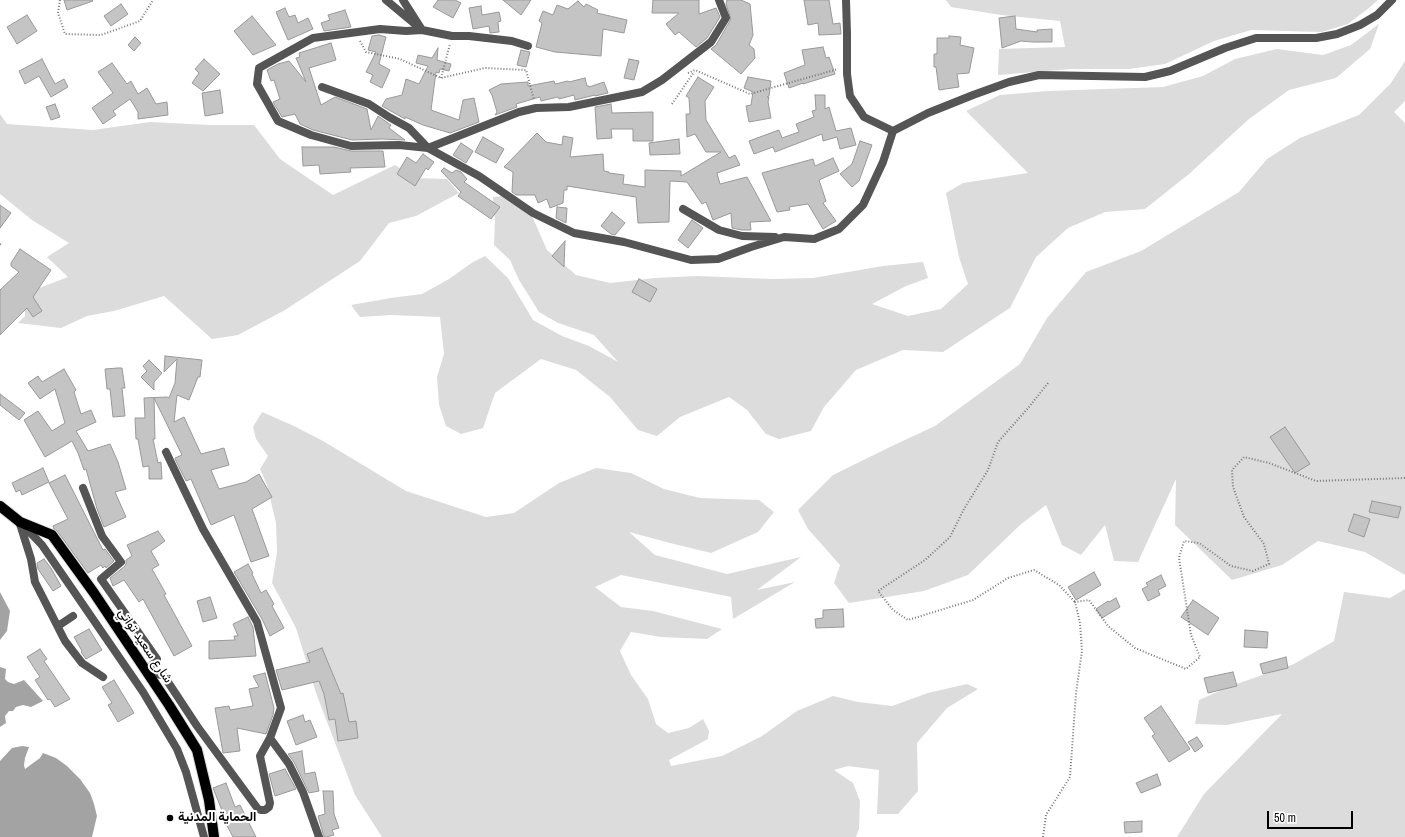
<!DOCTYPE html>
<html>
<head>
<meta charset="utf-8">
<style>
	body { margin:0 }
	#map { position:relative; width:1405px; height:837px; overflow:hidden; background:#fff; font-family:"Archivo Narrow",sans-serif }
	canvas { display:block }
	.scale { position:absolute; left:1267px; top:811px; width:86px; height:18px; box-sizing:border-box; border:2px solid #000; border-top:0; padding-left:5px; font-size:12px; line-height:14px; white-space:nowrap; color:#000; -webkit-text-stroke:3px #fff; paint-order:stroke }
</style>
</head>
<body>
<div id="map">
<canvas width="1405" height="837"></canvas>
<div class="scale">50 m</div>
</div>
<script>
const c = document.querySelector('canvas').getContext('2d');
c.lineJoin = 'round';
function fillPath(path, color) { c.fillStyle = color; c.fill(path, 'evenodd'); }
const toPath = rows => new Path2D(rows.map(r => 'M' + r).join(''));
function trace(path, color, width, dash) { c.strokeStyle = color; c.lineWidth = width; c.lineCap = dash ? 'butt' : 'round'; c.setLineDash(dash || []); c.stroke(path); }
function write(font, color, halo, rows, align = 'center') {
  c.font = font + ' "Archivo Narrow",Vazirmatn,sans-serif'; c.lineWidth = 4; c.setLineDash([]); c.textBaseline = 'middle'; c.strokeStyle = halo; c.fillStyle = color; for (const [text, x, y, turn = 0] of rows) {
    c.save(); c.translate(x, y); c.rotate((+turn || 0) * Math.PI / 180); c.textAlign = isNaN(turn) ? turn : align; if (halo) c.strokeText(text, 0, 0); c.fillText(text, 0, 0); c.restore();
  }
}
const green = toPath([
	[946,0,1378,0,1369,8,1348,24,1322,32,1251,30,1214,41,1165,64,1129,69,1071,69,998,75,999,49,1065,47,1060,21,1001,15,951,7],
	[1379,24,1370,49,1336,78,1289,90,1249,119,1189,174,1145,209,1105,212,1068,228,1036,257,1010,308,943,352,903,350,856,370,824,407,811,431,779,439,766,434,747,410,729,397,680,417,657,436,638,430,610,397,576,370,541,359,495,393,483,428,461,434,446,426,439,405,437,377,444,354,440,317,391,315,360,317,351,305,391,298,422,294,449,279,473,262,485,256,508,278,533,320,562,336,589,346,618,362,594,335,558,323,539,312,519,280,510,260,494,245,495,221,493,197,503,196,529,209,547,250,576,275,610,283,655,278,698,276,771,279,813,278,883,266,923,262,928,278,906,286,872,304,908,316,941,309,968,284,959,257,946,193,963,183,1028,173,966,111,1000,95,1048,91,1163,87,1203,76,1235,59,1277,49,1323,55,1351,45],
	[1405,61,1405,101,1394,112,1405,123,1405,575,1365,552,1318,541,1282,565,1232,580,1175,525,1176,479,1138,562,1114,561,1105,525,1081,555,1062,545,1046,505,1020,525,968,575,924,591,849,603,834,583,840,565,808,529,798,510,833,475,892,446,935,426,1020,364,1047,318,1086,272,1141,251,1239,192,1267,159,1300,138,1359,115,1391,83],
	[0,114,7,124,93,130,150,122,210,125,254,125,280,159,333,195,395,165,415,178,447,179,459,193,416,216,389,223,360,261,285,310,238,335,212,339,164,296,114,311,87,316,61,328,18,323,25,316,25,306,39,288,68,277,47,257,69,243,32,220,0,194],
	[262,412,294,426,323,441,406,491,486,517,514,513,559,483,596,468,631,473,664,489,700,498,759,500,774,512,758,532,711,553,670,543,629,532,655,555,727,574,801,557,757,590,795,582,733,619,731,597,621,575,595,587,621,607,653,611,722,629,707,639,661,637,631,632,620,651,631,675,648,699,656,724,668,733,689,728,703,719,709,731,708,739,669,760,671,766,722,756,762,736,797,711,833,696,858,702,892,706,928,693,967,684,978,689,947,708,917,743,918,791,898,814,877,814,879,770,848,766,834,770,853,783,860,801,859,829,856,837,382,837,355,795,316,693,296,628,272,583,277,552,276,523,267,485,260,469,268,456,256,439,253,427],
	[1405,589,1405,837,1177,837,1204,794,1282,714,1227,725,1195,724,1199,700,1231,686,1294,664,1334,641,1344,592,1390,598]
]);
const water = toPath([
	[0,592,10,611,7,631,0,640],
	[0,667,6,669,5,679,8,682,14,684,24,680,43,701,31,707,23,705,16,707,13,711,9,711,5,716,6,723,0,727],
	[22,746,29,747,25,758,24,765,25,769,40,758,43,753,56,758,67,766,80,779,90,793,94,804,97,816,92,837,0,837,0,761,12,748]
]);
const building = toPath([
	[64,0,92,0,93,1,67,10,64,0],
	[438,0,455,0,461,3,453,18,433,7,438,0],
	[503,0,531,0,521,15,503,0],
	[653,0,699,0,699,14,716,8,720,17,707,38,696,47,679,32,675,35,666,24,679,13,652,13,653,0],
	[727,0,741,0,750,4,753,35,749,45,754,49,755,58,741,74,711,49,716,45,731,19,726,4,727,0],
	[804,0,829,0,833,24,840,23,841,34,819,35,818,23,808,25,804,0],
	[578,1,584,7,586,4,598,10,597,13,627,20,624,33,603,29,601,56,555,52,536,47,542,23,539,21,543,11,553,15,557,5,568,9,578,1],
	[121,4,128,14,111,26,104,16,121,4],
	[481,6,482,15,499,12,501,21,498,22,499,32,490,33,489,26,473,29,469,8,481,6],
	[285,8,289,17,295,15,298,23,308,18,313,29,288,40,276,12,285,8],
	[345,10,351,27,324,31,321,23,330,20,328,15,345,10],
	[27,15,37,31,17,44,7,27,27,15],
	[252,16,276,45,253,55,234,31,252,16],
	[1015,16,1016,29,1037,32,1037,30,1052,29,1052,42,1032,42,1021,41,1002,48,999,18,1015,16],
	[379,35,386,37,379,64,390,70,382,88,370,82,373,75,366,72,376,52,368,50,372,36,379,35],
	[949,36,961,37,960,45,974,48,969,73,957,74,959,87,939,90,936,67,934,67,934,54,937,54,937,38,949,38,949,36],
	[135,37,141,43,134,51,128,45,135,37],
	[331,43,336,60,309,68,321,105,335,97,367,109,371,130,378,116,391,125,389,128,405,140,382,139,352,140,313,130,300,124,295,114,282,117,273,102,280,99,274,80,271,81,267,70,278,64,289,61,306,82,296,58,300,57,299,53,331,43],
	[823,47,826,58,829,57,835,74,803,84,803,83,789,88,784,73,805,65,802,50,823,47],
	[438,48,437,60,451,64,449,71,440,69,439,73,436,72,431,110,459,120,463,100,474,98,479,122,450,133,423,125,405,117,405,119,382,106,386,99,402,95,406,79,419,84,428,66,416,63,418,55,432,58,438,48],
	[521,50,530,52,526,67,517,65,521,50],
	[42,59,55,84,64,79,68,87,51,97,39,76,25,84,19,71,42,59],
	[204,59,220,74,203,91,192,83,199,73,195,69,204,59],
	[629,59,639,61,634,80,624,78,629,59],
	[112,63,127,84,131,81,138,94,147,88,156,104,167,102,168,115,138,119,138,112,130,99,113,111,116,115,103,124,92,108,113,93,98,72,112,63],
	[698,77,714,87,705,101,706,120,729,158,735,155,740,165,717,173,720,184,747,177,771,221,750,222,751,230,742,230,732,228,731,213,713,220,706,202,702,204,687,182,670,181,669,222,638,223,636,197,567,186,567,190,564,190,563,203,550,208,547,199,538,203,535,195,516,195,512,192,513,172,504,167,537,133,546,142,562,145,563,136,573,138,570,157,603,154,604,171,609,172,609,173,624,175,623,184,645,187,645,170,681,171,681,176,721,152,706,152,695,134,687,137,686,114,690,114,689,98,686,96,698,77],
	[748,77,771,81,769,96,767,97,769,97,768,102,771,118,749,122,746,106,751,105,753,92,744,88,748,77],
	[585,78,587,86,589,86,589,87,604,82,608,93,595,96,595,95,575,100,574,95,559,99,558,97,541,101,540,97,516,104,517,107,495,115,497,112,492,95,489,90,501,84,528,82,528,86,554,81,555,84,568,81,569,82,585,78],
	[220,90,223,113,205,116,202,93,220,90],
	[815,95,825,95,825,109,829,107,836,131,851,128,856,145,840,149,837,137,823,141,822,134,775,152,773,147,754,154,749,141,779,130,782,138,799,132,796,124,814,117,812,111,816,110,815,95],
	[55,104,60,117,51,120,46,107,55,104],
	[611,104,612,113,653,112,653,141,633,141,633,129,611,129,612,138,597,139,595,107,611,104],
	[483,137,504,149,496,163,475,152,483,137],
	[679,139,680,154,650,155,649,143,679,139],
	[860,141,872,145,859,181,852,187,840,174,852,164,860,141],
	[461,143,473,151,466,163,453,155,461,143],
	[302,147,334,147,351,151,383,151,385,167,350,168,351,172,320,174,319,165,303,166,302,147],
	[423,154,434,162,428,170,426,168,415,186,397,174,407,157,416,163,423,154],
	[833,158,839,171,819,180,826,201,823,203,836,221,823,229,808,204,789,207,790,210,777,212,762,173,813,159,815,166,833,158],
	[444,168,452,173,456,170,461,172,467,179,464,182,500,207,491,219,458,196,461,192,441,171,444,168],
	[0,205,11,213,0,228,0,205],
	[557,207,567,208,566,223,556,218,557,207],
	[612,212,625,223,615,235,611,234,601,226,612,212],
	[692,220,703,228,688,248,678,240,692,220],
	[565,241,564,267,552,256,565,241],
	[20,249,51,270,33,297,42,311,33,317,27,308,0,335,0,290,19,272,11,266,11,263,20,249],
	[639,279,657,289,650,302,632,292,639,279],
	[165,356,202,360,200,377,198,377,189,400,177,395,174,422,184,417,201,454,224,448,229,465,211,470,219,489,246,482,259,474,272,497,252,509,269,556,251,562,234,515,211,525,191,479,186,481,176,461,175,458,182,455,154,398,155,439,153,439,158,463,161,462,162,479,149,479,149,466,143,467,138,439,136,439,135,418,145,418,144,398,167,397,169,398,175,383,177,359,164,372,165,356],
	[149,360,162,373,154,382,154,390,141,377,147,371,143,366,149,360],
	[118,368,122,368,125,388,122,388,125,416,113,417,110,389,107,389,105,369,118,368],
	[64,369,76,390,74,392,81,414,91,410,96,422,76,431,88,451,110,444,118,462,126,489,115,492,126,517,104,527,97,509,86,469,84,470,78,453,72,441,45,457,24,420,38,411,52,431,65,423,55,389,40,399,28,383,38,376,42,382,64,369],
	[0,394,25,413,19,420,0,405,0,394],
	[1285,427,1310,464,1295,473,1270,437,1285,427],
	[43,468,49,482,22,495,20,490,16,492,12,483,43,468],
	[65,475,103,550,105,549,114,561,106,568,105,566,103,568,101,565,88,573,57,531,54,529,53,526,68,519,49,483,65,475],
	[1372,501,1401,507,1398,518,1369,512,1372,501],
	[1354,514,1370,519,1364,537,1348,531,1354,514],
	[158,531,165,541,151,551,159,565,152,569,166,594,164,595,192,646,174,656,143,599,139,602,124,580,113,586,110,578,125,566,126,564,126,560,132,556,127,545,158,531],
	[44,559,51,568,61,586,53,591,38,569,37,563,44,559],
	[248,564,253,573,252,574,261,593,266,590,274,604,272,606,284,628,270,636,262,619,234,572,248,564],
	[1094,572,1101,585,1076,600,1068,587,1094,572],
	[1161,575,1166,586,1158,590,1160,595,1148,601,1142,589,1148,586,1146,583,1161,575],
	[210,597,217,618,203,622,197,601,210,597],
	[1116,598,1120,607,1102,618,1096,609,1108,601,1109,602,1116,598],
	[1193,600,1219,618,1208,635,1181,617,1193,600],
	[843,609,844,627,816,628,815,619,823,618,823,610,843,609],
	[248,617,253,627,256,656,209,659,209,641,235,640,234,636,238,636,233,624,248,617],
	[89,629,102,650,86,659,81,652,82,651,74,637,89,629],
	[1245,630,1268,632,1267,648,1244,647,1245,630],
	[322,648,341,694,343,693,349,722,356,721,358,738,338,741,335,719,329,720,324,694,319,681,282,690,276,670,310,662,307,654,322,648],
	[40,649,47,659,44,661,70,699,55,707,50,699,48,700,35,680,40,677,27,657,40,649],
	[1286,657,1288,668,1263,674,1260,664,1286,657],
	[1233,672,1237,686,1208,693,1204,678,1233,672],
	[265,673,274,708,273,715,266,734,237,728,240,751,223,753,215,708,229,706,230,710,253,706,249,689,259,687,253,676,265,673],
	[114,680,134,713,118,722,108,705,112,703,102,687,114,680],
	[1161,706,1190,749,1169,762,1152,736,1155,734,1144,718,1161,706],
	[303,715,305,722,310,720,317,737,296,745,287,721,303,715],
	[1197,737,1203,746,1195,752,1188,742,1197,737],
	[302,751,305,774,315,772,319,791,309,793,294,762,288,754,302,751],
	[285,769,296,789,275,796,269,774,285,769],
	[1157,774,1161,785,1141,793,1136,783,1157,774],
	[226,783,235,807,240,805,256,837,233,837,221,814,223,813,213,788,226,783],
	[323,791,333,791,334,814,339,828,332,830,334,835,326,837,324,837,318,816,325,814,323,791],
	[1142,821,1142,832,1125,833,1124,822,1142,821]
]);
const path = toPath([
	[60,0,58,13,65,34,101,35,140,21,153,0],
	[360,41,366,52,400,59,441,78,485,68,526,70,534,100],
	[688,73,695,70,750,94,838,69],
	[441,78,450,44],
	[672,104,694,72],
	[0,244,2,246],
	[1048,383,1029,407,998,442,988,470,964,509,950,537,925,560,878,591,893,610,908,620,973,600,1008,578,1034,570,1059,585,1075,602],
	[1043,837,1046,815,1070,777,1076,693,1082,651,1080,623,1075,602,1089,600,1108,626,1135,648,1186,669,1200,657,1191,635,1179,558,1184,541,1199,543,1231,566,1253,571,1269,564,1264,544,1244,517,1233,487,1232,470,1244,457,1269,463,1316,481,1405,478]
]);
const minor = toPath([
	[386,0,422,30,452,36,469,36,512,41,528,46],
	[403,0,422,30,406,31,380,29,313,38,259,68,257,84,278,121,311,135,351,146,399,145,428,148,479,176,533,213,574,233,624,242,691,260,718,259,751,247,784,237,814,239,839,229,863,205,883,162,893,131,864,117,850,96,847,74,847,33,846,0],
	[322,87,369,104,389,117,409,128,428,148,519,112,536,108,569,107,642,92,662,80,711,42,726,18,719,0],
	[893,131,928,113,973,95,1009,82,1039,75,1145,77,1170,71,1225,48,1256,38,1316,38,1337,34,1360,25,1377,15,1392,0],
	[683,209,719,230,742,236,775,237],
	[166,452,203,529,257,622,281,708,270,738],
	[83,488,102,536,121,562,101,579,157,659,147,671,164,676,197,726,258,809,261,810,265,810,269,807,270,803,260,756,270,738,289,764,303,792,319,837],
	[20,524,31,559,35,582,65,641,82,663,103,677],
	[22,524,42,545,143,692,177,749,186,772,204,837],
	[58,626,73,616]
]);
const primary = toPath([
	[0,506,20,522,52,535,94,593,169,705,197,750,209,800,214,837]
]);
const markers = [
	[170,818,4,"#000"]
];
const streetNames = [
	["شارع سعيد تواتي",145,646,56]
];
const poiNames = [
	["الحماية المدنية",178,818]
];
fillPath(green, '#dcdcdc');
fillPath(water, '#a3a3a3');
fillPath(building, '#c4c4c4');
trace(building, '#999', 1);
trace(primary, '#dbdbdb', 12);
trace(path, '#777', 2, [1, 2]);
trace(minor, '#555', 8);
trace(primary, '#000', 10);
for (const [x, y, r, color] of markers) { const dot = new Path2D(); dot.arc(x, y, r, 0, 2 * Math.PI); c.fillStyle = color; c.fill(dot); trace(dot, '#fff', 1.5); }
write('13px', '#000', '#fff', streetNames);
write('bold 13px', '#000', '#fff', poiNames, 'left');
</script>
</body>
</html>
